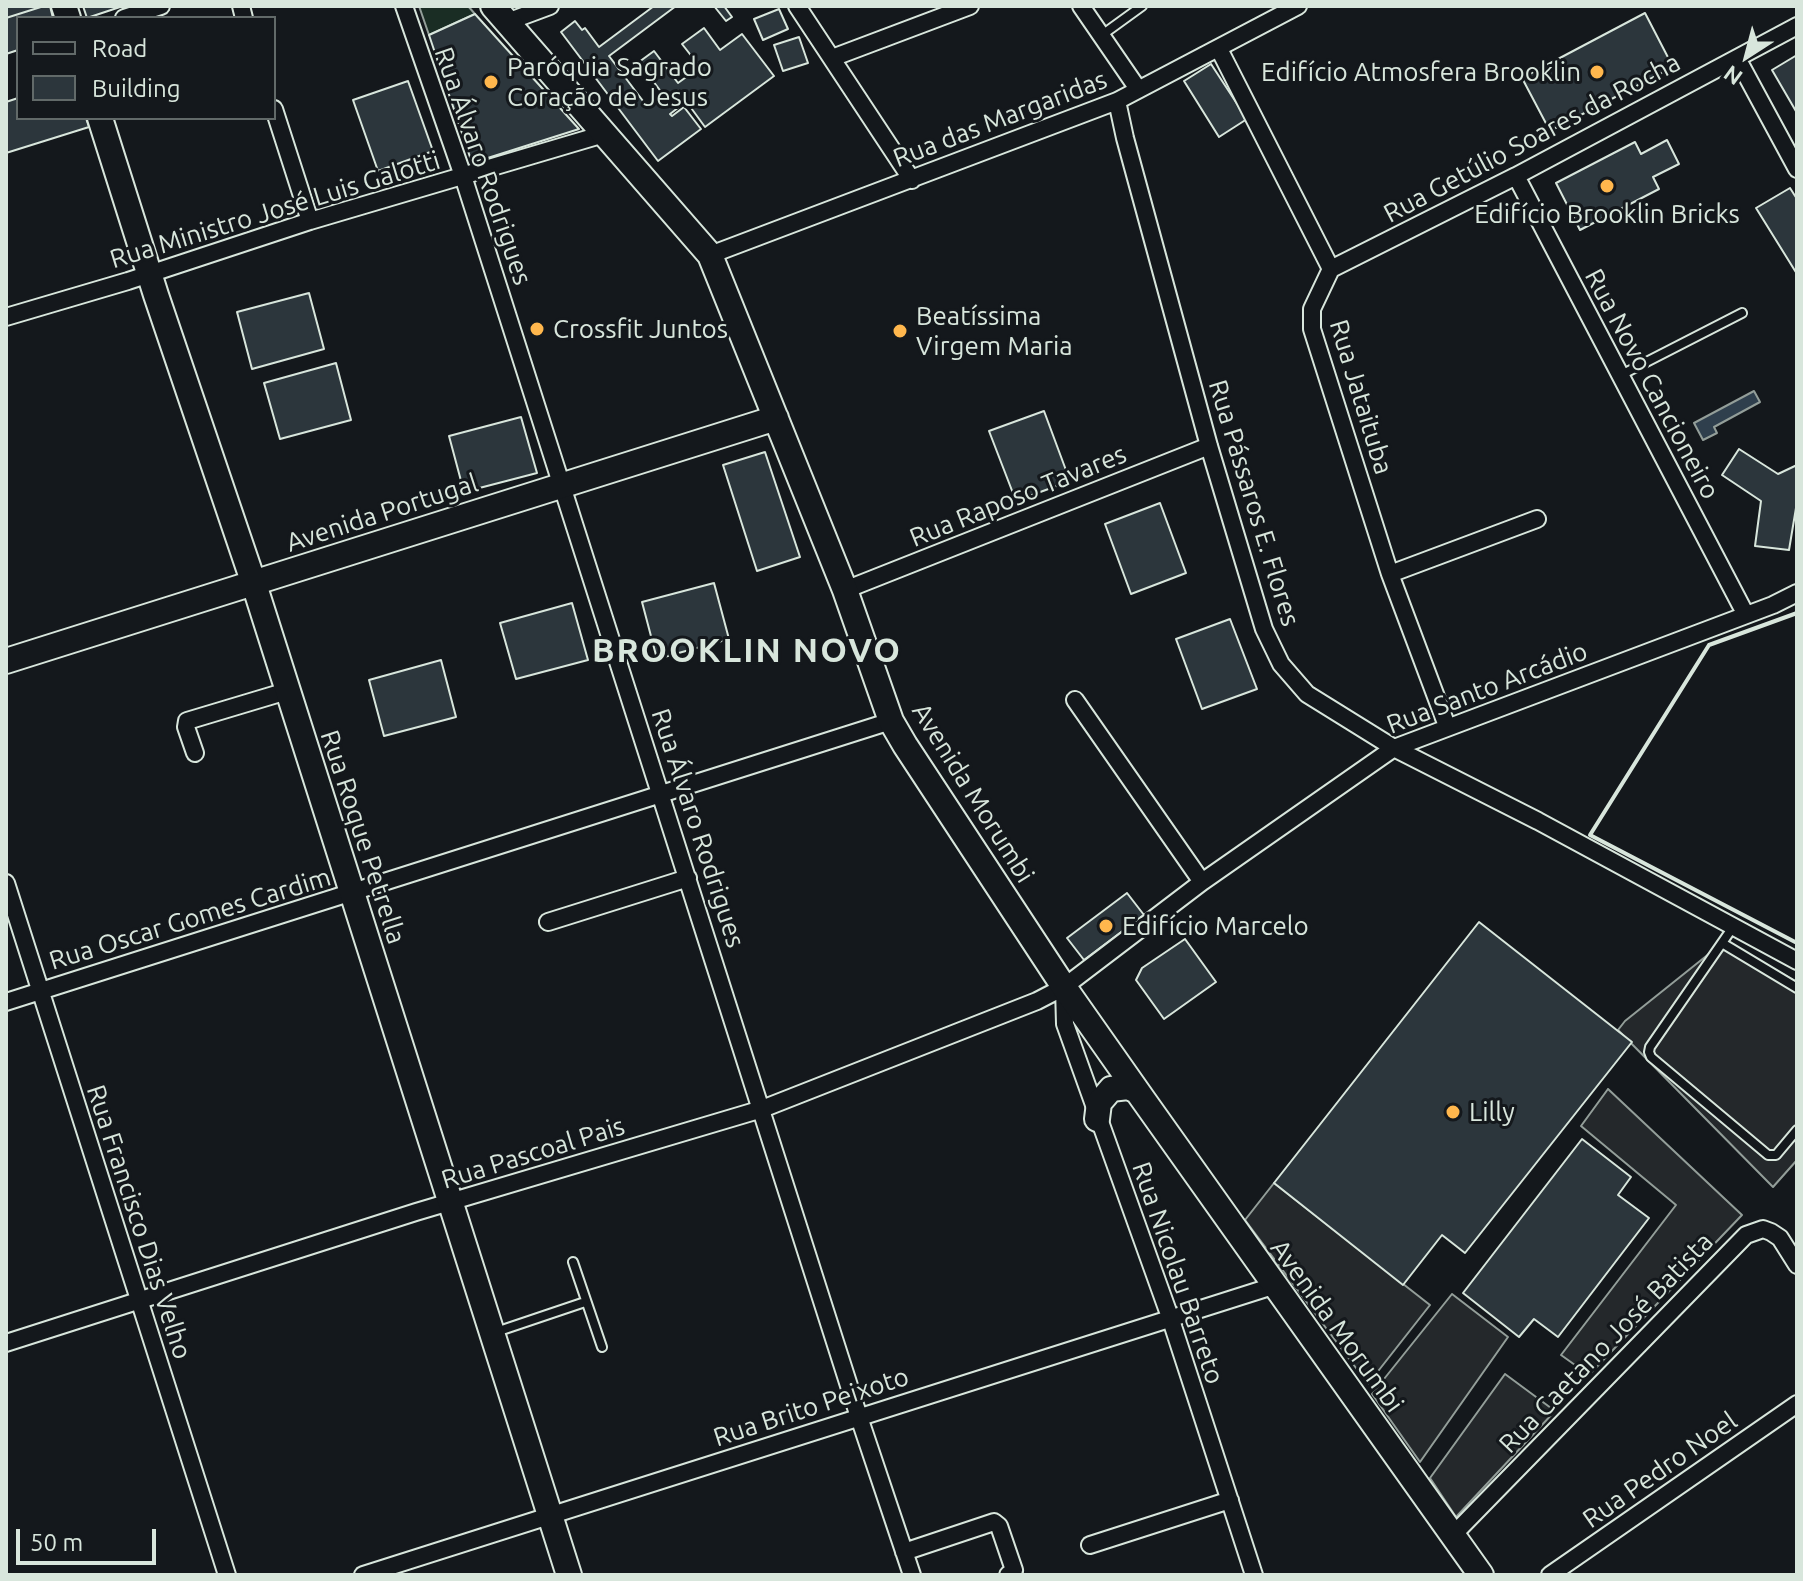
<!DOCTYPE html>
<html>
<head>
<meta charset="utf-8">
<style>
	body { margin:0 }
	#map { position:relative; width:1803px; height:1581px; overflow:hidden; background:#14181c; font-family:Ubuntu,sans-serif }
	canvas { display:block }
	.frame { position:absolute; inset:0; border:8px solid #d8e6dc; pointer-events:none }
	.legend { position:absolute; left:16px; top:16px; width:260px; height:104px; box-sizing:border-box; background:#14181c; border:2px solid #626a69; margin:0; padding:10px 14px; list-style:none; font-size:24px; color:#d8e6dc }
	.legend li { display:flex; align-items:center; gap:16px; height:40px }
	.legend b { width:40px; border:2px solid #626a69 }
	.north { position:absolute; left:1707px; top:16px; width:80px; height:80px; -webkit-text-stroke:6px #14181c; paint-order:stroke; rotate:216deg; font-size:22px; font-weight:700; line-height:32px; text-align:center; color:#d8e6dc }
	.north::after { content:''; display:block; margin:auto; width:28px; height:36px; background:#d8e6dc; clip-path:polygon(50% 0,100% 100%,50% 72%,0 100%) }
	.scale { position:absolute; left:16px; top:1529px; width:140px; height:36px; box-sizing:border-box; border:4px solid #d8e6dc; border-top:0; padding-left:10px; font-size:24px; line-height:28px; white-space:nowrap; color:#d8e6dc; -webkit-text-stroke:6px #14181c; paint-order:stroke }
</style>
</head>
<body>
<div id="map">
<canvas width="1803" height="1581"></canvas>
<div class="frame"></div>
<ul class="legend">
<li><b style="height:10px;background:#14181c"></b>Road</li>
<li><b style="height:22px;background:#2c363c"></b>Building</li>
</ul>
<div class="north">N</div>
<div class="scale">50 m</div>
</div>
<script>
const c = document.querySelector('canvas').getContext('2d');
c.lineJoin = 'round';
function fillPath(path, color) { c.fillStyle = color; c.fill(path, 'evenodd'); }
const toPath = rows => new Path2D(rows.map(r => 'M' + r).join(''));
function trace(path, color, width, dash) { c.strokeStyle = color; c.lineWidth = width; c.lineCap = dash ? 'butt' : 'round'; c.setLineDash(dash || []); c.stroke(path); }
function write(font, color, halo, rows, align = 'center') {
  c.font = font + ' Ubuntu,sans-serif'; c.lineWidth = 6; c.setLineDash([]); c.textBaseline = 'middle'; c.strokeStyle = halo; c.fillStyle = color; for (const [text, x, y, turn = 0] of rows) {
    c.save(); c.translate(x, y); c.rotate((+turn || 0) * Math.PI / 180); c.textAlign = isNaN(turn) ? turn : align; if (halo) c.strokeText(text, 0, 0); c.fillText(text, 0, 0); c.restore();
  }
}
const green = toPath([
	[419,6,468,6,475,14,429,35,419,6]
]);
const parking = toPath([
	[1725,941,1797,982,1797,1160,1773,1187,1618,1030,1625,1021,1725,941],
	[1608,1089,1742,1215,1589,1375,1561,1355,1676,1205,1581,1126,1608,1089],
	[1274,1183,1430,1305,1368,1384,1245,1220,1274,1183],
	[1452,1294,1508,1337,1420,1462,1372,1394,1452,1294],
	[1505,1374,1555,1411,1456,1517,1430,1478,1505,1374]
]);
const water = toPath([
	[1754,391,1760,402,1714,427,1717,433,1703,440,1694,423,1754,391]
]);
const building = toPath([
	[6,6,44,6,6,18,6,6],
	[44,6,50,6,53,18,18,18,18,118,86,118,89,127,6,153,6,18,44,6],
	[83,6,123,6,87,18,83,6],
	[654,6,676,6,609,56,646,105,662,93,639,62,654,51,678,83,700,67,682,44,704,28,720,50,742,34,774,76,705,127,678,90,674,93,683,104,670,114,672,116,684,107,701,129,658,161,561,32,575,21,582,30,585,28,599,47,654,6],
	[714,6,724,6,732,17,726,21,714,6],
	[779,9,788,29,763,40,754,19,779,9],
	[1645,13,1673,67,1550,131,1522,78,1645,13],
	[475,14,579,129,472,163,429,35,475,14],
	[799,37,808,63,783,71,774,45,799,37],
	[18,50,18,98,6,102,6,54,18,50],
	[1797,55,1797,113,1772,70,1797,55],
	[1211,64,1247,119,1219,137,1184,81,1211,64],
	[408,81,433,151,378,171,353,100,408,81],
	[1667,140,1679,164,1653,177,1659,189,1580,230,1556,183,1635,142,1641,154,1667,140],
	[1790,188,1797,199,1797,274,1756,208,1790,188],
	[309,293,324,349,252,369,237,312,309,293],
	[336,363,351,420,280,439,264,383,336,363],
	[1044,411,1070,481,1016,501,989,431,1044,411],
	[521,417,537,473,464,492,449,436,521,417],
	[1739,449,1778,474,1797,465,1797,502,1789,550,1755,546,1761,501,1722,475,1739,449],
	[765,452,800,557,757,571,723,465,765,452],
	[1160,503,1186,573,1131,594,1105,524,1160,503],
	[714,583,729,639,657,659,642,602,714,583],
	[572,603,588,660,516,679,500,623,572,603],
	[1230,619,1257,689,1202,709,1176,639,1230,619],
	[441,660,456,717,384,736,369,680,441,660],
	[1127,893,1144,915,1084,960,1067,938,1127,893],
	[1479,922,1632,1042,1465,1253,1442,1235,1403,1285,1274,1183,1479,922],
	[1185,939,1216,982,1164,1019,1136,980,1142,968,1185,939],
	[1582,1139,1631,1177,1618,1195,1649,1218,1558,1337,1534,1319,1519,1337,1463,1293,1582,1139]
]);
const lane = toPath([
	[1102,35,1142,6],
	[1621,375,1742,313],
	[1733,927,1650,1047,1649,1052,1651,1057,1768,1155,1776,1155,1797,1130],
	[1722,943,1797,988],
	[573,1262,602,1347],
	[496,1332,585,1302]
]);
const street = toPath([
	[241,6,244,18],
	[404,6,463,176,859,1417,912,1575],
	[797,6,912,180],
	[1081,6,1138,89],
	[124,18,161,6],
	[507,22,550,6],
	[1219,49,1331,269,1312,309,1312,329,1390,574,1447,726],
	[832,58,970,6],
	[1737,58,1797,169],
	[1117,101,1125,138,1209,446,1264,629,1281,664,1307,694,1394,748,1538,821,1797,961],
	[274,109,310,221],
	[1516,176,1746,615],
	[710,255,1117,101,1298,6],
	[1331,269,1516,176,1797,26],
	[6,317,128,281,310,221,604,134],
	[1390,574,1537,519],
	[845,590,1209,446],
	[1075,700,1202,882],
	[195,753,186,727,187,721,287,691],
	[6,883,227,1575],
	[548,922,688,878],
	[1064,988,1065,1024,1170,1317,1254,1575],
	[6,1002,891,721],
	[6,1343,416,1212,762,1109,1037,1001,1064,987,1202,882,1394,748,1773,605,1797,593],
	[1453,1535,1746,1235,1763,1229,1771,1232,1780,1238,1797,1265],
	[1090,1545,1230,1500],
	[904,1552,994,1522,999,1526,1014,1570,1008,1575],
	[363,1575,1273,1286],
	[1550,1575,1797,1404]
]);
const secondary = toPath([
	[64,6,68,18],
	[493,6,710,255,845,590,891,721,905,745,1064,987,1142,1098,1481,1575],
	[100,118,156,295,254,584,569,1575],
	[6,661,776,418],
	[1097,1119,1099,1103,1111,1089,1128,1087,1137,1091]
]);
const wall = toPath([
	[1797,613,1709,645,1590,835,1797,943]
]);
const markers = [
	[1597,72,8,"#ffb74d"],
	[491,82,8,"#ffb74d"],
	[1607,186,8,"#ffb74d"],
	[537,329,8,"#ffb74d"],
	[900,331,8,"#ffb74d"],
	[1106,926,8,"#ffb74d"],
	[1453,1112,8,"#ffb74d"]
];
const poiNames = [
	["Paróquia Sagrado",507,67],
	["Coração de Jesus",507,97],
	["Edifício Atmosfera Brooklin",1581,72,"right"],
	["Edifício Brooklin Bricks",1607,214,"center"],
	["Beatíssima",916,316],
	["Virgem Maria",916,346],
	["Crossfit Juntos",553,329],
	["Edifício Marcelo",1122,926],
	["Lilly",1469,1112]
];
const streetNames = [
	["Rua das Margaridas",1000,119,-21],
	["Rua Getúlio Soares da Rocha",1532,138,-28],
	["Rua Álvaro Rodrigues",483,166,71],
	["Rua Ministro José Luis Galotti",275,210,-17],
	["Rua Novo Cancioneiro",1652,384,62],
	["Rua Jataituba",1361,397,73],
	["Rua Raposo Tavares",1018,496,-22],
	["Rua Pássaros E. Flores",1254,503,73],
	["Avenida Portugal",382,513,-18],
	["Rua Santo Arcádio",1487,688,-21],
	["Avenida Morumbi",973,793,58],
	["Rua Álvaro Rodrigues",698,828,72],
	["Rua Roque Petrella",363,837,72],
	["Rua Oscar Gomes Cardim",190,919,-17],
	["Rua Pascoal Pais",533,1153,-17],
	["Rua Francisco Dias Velho",139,1222,72],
	["Rua Nicolau Barreto",1178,1273,71],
	["Avenida Morumbi",1337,1326,54],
	["Rua Caetano José Batista",1606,1343,-46],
	["Rua Brito Peixoto",811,1407,-18],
	["Rua Pedro Noel",1660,1470,-35]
];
const districtNames = [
	["BROOKLIN NOVO",747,651]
];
fillPath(green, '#1a2d24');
trace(green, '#939e99', 2);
fillPath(parking, '#24282b');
trace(parking, '#939e99', 2);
fillPath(water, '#2f3f4d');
trace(water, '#939e99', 2);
fillPath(building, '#2c363c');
trace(building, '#d8e6dc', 2);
trace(lane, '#d8e6dc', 12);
trace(street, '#d8e6dc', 20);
trace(secondary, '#d8e6dc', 28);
trace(lane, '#14181c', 8);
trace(street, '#14181c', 16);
trace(secondary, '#14181c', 24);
trace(wall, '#d8e6dc', 4);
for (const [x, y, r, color] of markers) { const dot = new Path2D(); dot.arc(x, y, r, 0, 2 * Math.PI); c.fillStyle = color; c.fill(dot); trace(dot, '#14181c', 3); }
write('26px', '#d8e6dc', '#14181c', poiNames, 'left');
write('26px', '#d8e6dc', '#14181c', streetNames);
c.letterSpacing = '2px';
write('bold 34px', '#d8e6dc', '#14181c', districtNames);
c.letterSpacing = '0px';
</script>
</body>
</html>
